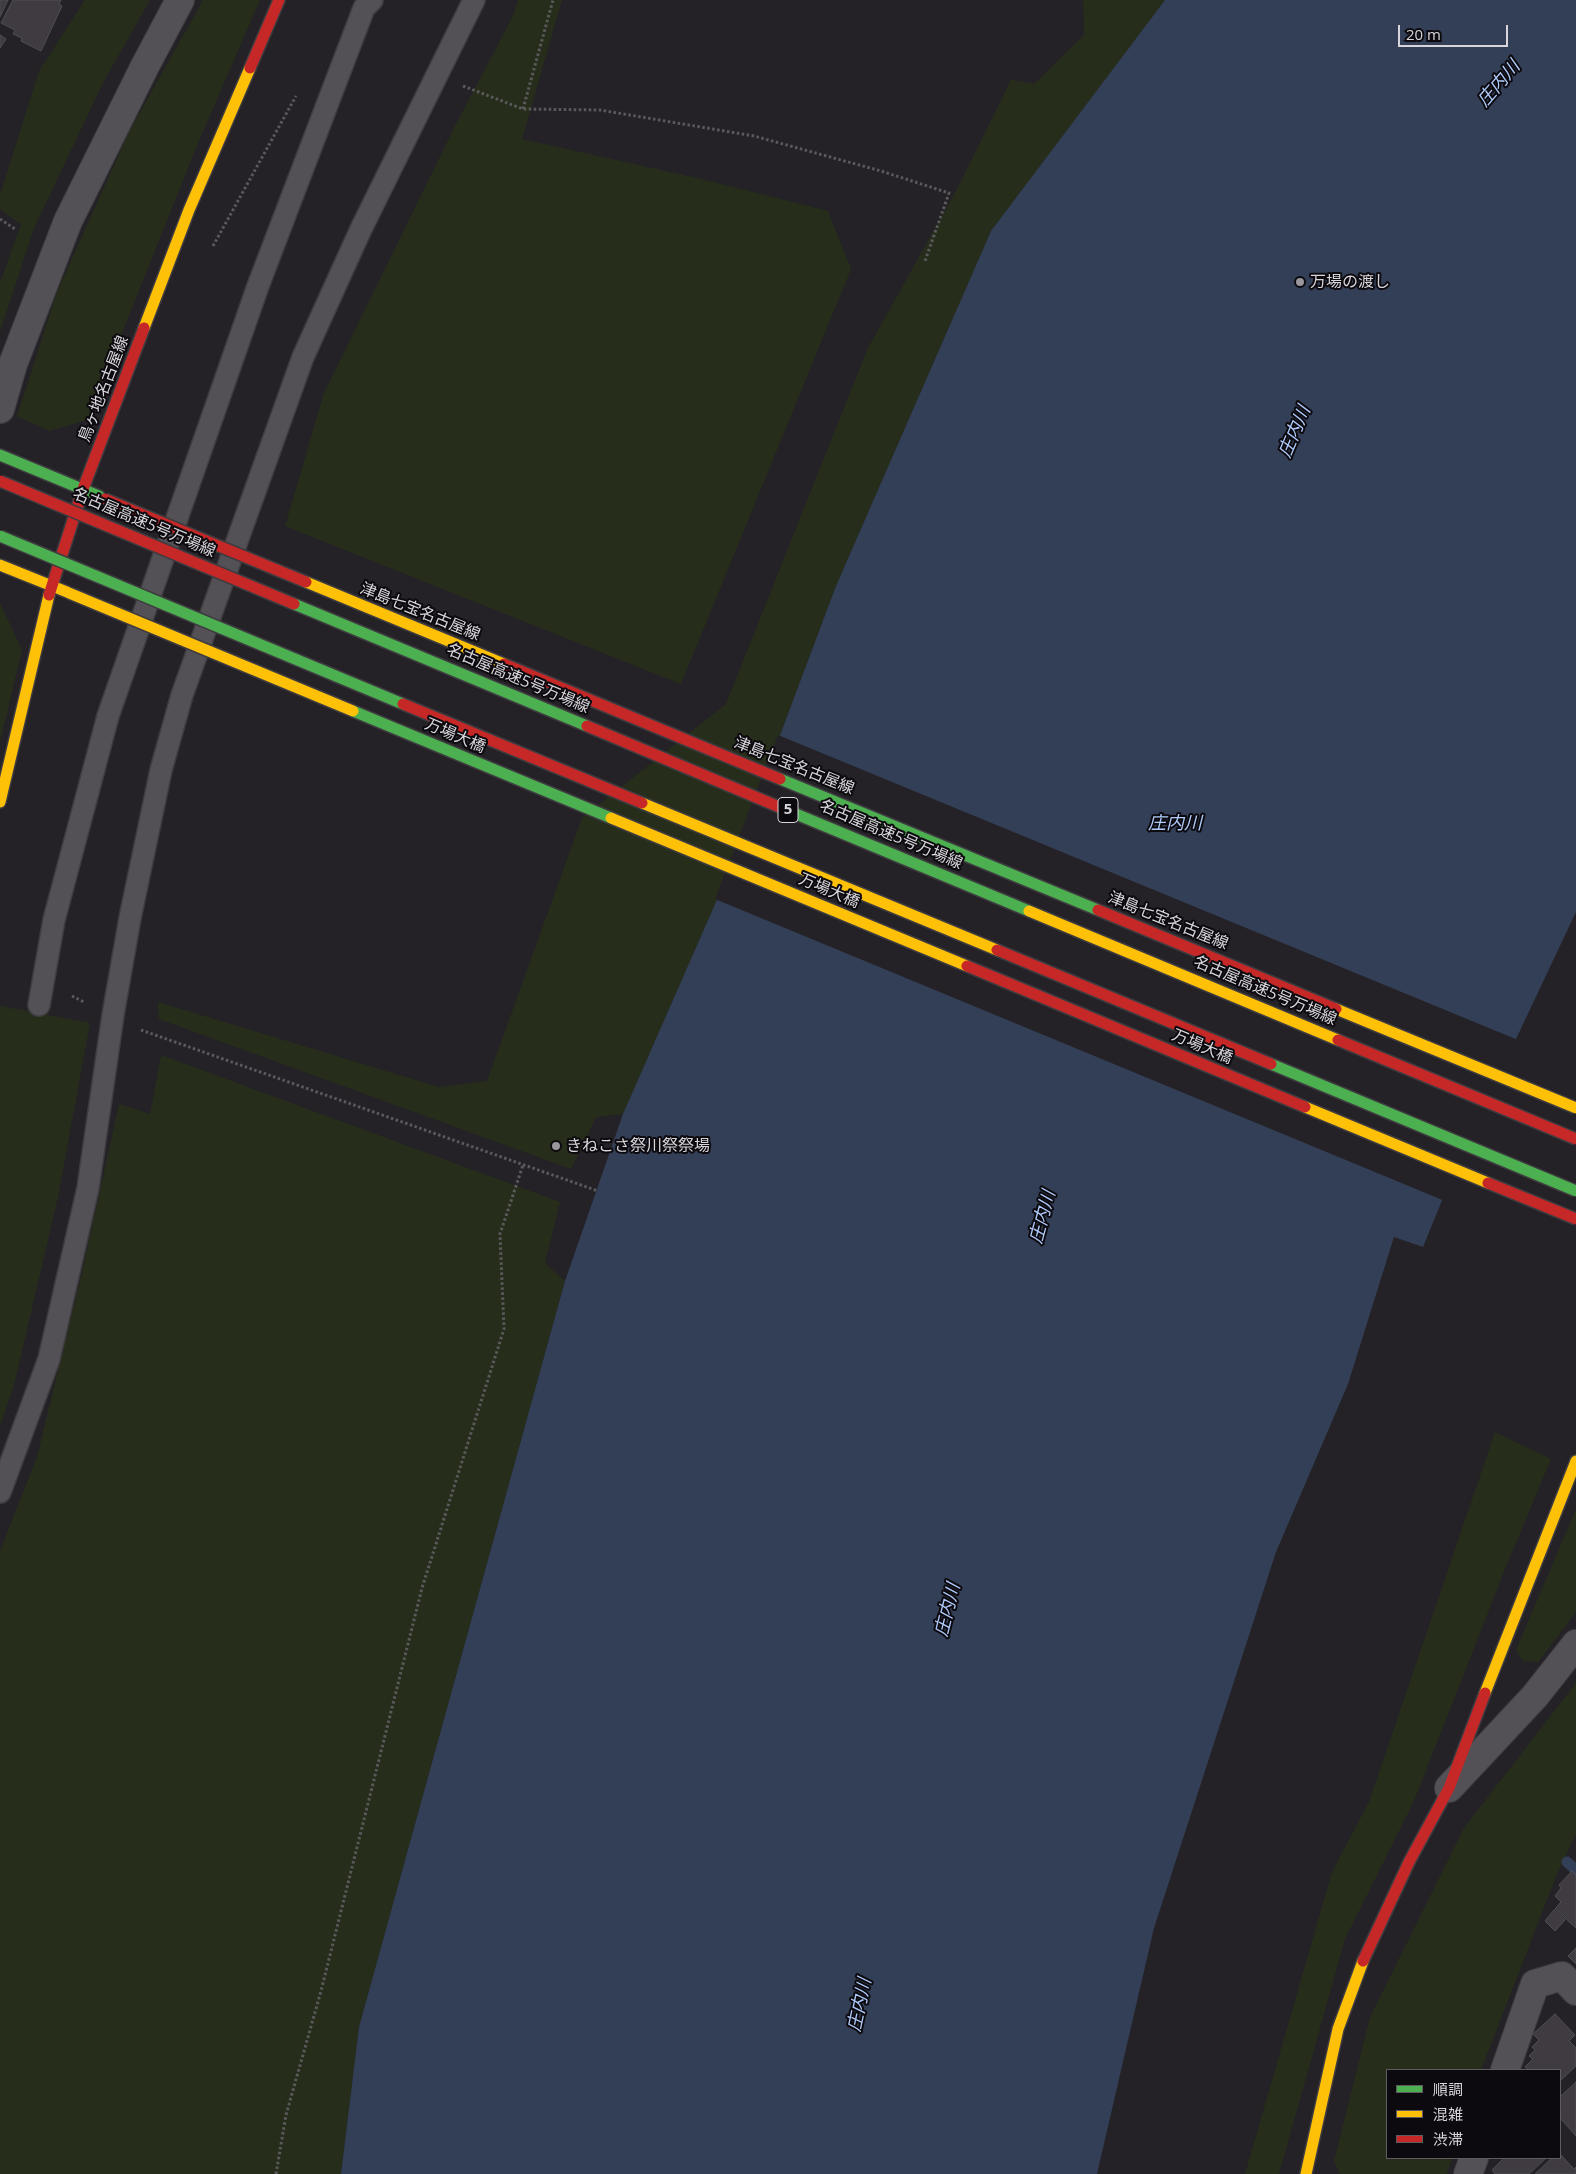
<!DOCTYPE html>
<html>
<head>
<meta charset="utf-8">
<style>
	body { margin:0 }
	#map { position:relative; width:1576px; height:2174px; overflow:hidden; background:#242226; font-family:"Open Sans","Noto Sans JP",sans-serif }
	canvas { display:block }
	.legend { position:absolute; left:1386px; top:2069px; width:175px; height:90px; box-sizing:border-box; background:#0c0a0e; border:1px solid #5e5c60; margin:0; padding:6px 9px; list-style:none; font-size:15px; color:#d8d6db }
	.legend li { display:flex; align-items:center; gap:10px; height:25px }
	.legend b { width:25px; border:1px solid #5e5c60 }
	.scale { position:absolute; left:1398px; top:25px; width:110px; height:22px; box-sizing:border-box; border:2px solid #d8d6db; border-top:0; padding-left:6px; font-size:15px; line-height:18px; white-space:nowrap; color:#d8d6db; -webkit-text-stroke:4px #0c0a0e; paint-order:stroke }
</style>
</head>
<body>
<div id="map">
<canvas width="1576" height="2174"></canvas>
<ul class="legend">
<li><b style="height:6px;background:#4caf50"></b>順調</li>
<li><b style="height:6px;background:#ffc107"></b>混雑</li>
<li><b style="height:6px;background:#c62828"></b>渋滞</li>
</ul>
<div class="scale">20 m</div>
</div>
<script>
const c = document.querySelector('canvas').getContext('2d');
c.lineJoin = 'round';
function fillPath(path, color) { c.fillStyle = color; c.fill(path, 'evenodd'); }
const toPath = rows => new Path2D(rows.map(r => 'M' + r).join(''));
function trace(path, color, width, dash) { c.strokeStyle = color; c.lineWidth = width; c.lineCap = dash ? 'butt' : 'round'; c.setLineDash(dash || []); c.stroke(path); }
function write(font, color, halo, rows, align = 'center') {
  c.font = font + ' "Open Sans","Noto Sans JP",sans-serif'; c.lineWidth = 4; c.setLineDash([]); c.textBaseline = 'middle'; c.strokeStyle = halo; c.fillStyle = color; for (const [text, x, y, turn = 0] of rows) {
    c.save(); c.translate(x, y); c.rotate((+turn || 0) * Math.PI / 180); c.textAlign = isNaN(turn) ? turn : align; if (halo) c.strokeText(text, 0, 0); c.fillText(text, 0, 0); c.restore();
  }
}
const green = toPath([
	[85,0,150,0,104,81,34,228,0,332,0,283,21,224,0,209,0,195,39,71],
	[203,0,260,0,196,148,87,420,49,431,17,416,57,292,129,132],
	[518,0,562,0,522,139,701,179,828,211,851,269,681,684,285,526,324,393,456,124,512,18],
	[1083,0,1165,0,991,231,836,586,726,879,623,1114,596,1117,571,1169,159,1019,158,1002,439,1087,487,1081,582,818,726,704,868,348,957,189,1011,80,1034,84,1084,35],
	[0,603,22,650,0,742],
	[0,1006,90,1023,58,1197,14,1385,0,1426],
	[161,1055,560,1202,545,1263,565,1281,359,2027,341,2174,0,2174,0,1551,37,1457,82,1273,119,1104,150,1114],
	[1495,1432,1551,1459,1505,1569,1414,1801,1345,1939,1279,2174,1245,2174,1332,1872,1369,1802],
	[1576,1509,1576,1612,1538,1662,1523,1661,1516,1650],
	[1576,1683,1576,1834,1557,1874,1481,2070,1387,2070,1387,2158,1452,2158,1447,2174,1340,2174,1334,2161,1370,2017,1464,1828]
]);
const water = toPath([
	[1165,0,1576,0,1576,912,1456,1166,1423,1247,1394,1237,1348,1384,1276,1552,1154,1928,1097,2174,341,2174,359,2027,565,1281,623,1114,726,879,836,586,991,231]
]);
const pier = toPath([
	[778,735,1518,1040,1445,1201,715,899]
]);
const stream = toPath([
	[1567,1862,1576,1870]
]);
const building = toPath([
	[0,0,8,0,0,17,0,0],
	[13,0,61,0,59,4,62,6,41,51,21,41,22,38,13,34,15,30,1,23,13,0],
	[0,35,6,39,0,48,0,35],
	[1572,1871,1576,1875,1576,1928,1555,1909,1561,1902,1555,1896,1561,1888,1559,1885,1572,1871],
	[1554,1910,1565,1920,1555,1931,1545,1921,1554,1910],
	[1576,1948,1576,1964,1568,1956,1576,1948],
	[1555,2014,1575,2035,1569,2041,1576,2048,1576,2066,1560,2081,1560,2070,1529,2070,1525,2067,1533,2059,1529,2056,1535,2050,1532,2047,1539,2040,1533,2034,1555,2014],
	[1576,2082,1576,2136,1560,2118,1560,2097,1576,2082],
	[1560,2154,1574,2169,1576,2167,1576,2174,1535,2174,1552,2158,1560,2158,1560,2154],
	[1504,2158,1546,2158,1529,2174,1495,2174,1492,2170,1504,2158]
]);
const path = toPath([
	[463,86,523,109,600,110,754,136,881,171,949,193,925,261],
	[523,109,553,0],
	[0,219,15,229],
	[213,246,296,96],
	[72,996,84,1002],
	[141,1030,598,1191],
	[276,2174,286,2115,321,1991,422,1588,504,1329,500,1234,523,1165]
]);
const lane = toPath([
	[39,1005,54,920,108,716,258,286,364,8,372,0],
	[0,1492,49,1359,88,1188,113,1015,130,918,161,770,182,695,303,357,361,229,474,0]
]);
const street = toPath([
	[0,409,13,364,68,221,145,66,180,0],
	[1449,1788,1535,1696,1576,1644],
	[1505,2070,1535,1984,1562,1976,1576,1991],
	[1468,2174,1474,2158]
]);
const fast = toPath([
	[0,455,99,496]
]);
const slow = toPath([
	[144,328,189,210,250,68],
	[0,565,67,592],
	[0,802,49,595],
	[1485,1693,1576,1461],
	[1306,2174,1338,2029,1363,1961]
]);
const jam = toPath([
	[250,68,279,0],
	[49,595,83,489,144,328],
	[1363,1961,1409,1862,1449,1788,1485,1693]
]);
const fastBridge = toPath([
	[0,536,403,704],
	[294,604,587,726],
	[353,711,611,818],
	[780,779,1098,910],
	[784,809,1029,911],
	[1271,1064,1576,1191]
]);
const slowBridge = toPath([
	[306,582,504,664],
	[69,593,353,711],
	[642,803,997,950],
	[611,818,967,966],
	[1029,911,1338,1040],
	[1336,1009,1576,1108],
	[1305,1107,1488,1183]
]);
const jamBridge = toPath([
	[0,481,294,604],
	[105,499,306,582],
	[504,664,780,779],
	[403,704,642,803],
	[587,726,784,809],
	[1098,910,1336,1009],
	[997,950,1271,1064],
	[967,966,1305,1107],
	[1338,1040,1576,1139],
	[1488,1183,1576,1219]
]);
const markers = [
	[1300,282,5,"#99979c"],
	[556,1146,5,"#99979c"]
];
const shields = [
	[788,810,20]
];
const shieldNames = [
	["5",788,810]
];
const poiNames = [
	["万場の渡し",1310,282],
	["きねこさ祭川祭祭場",566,1146]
];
const streetNames = [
	["鳥ヶ地名古屋線",104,389,-69],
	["名古屋高速5号万場線",144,523,23],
	["津島七宝名古屋線",420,612,22],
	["名古屋高速5号万場線",518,679,23],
	["万場大橋",455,736,23],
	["津島七宝名古屋線",794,766,22],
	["名古屋高速5号万場線",891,835,23],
	["万場大橋",829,891,23],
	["津島七宝名古屋線",1168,921,22],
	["名古屋高速5号万場線",1265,991,23],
	["万場大橋",1202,1047,23]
];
const waterNames = [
	["庄内川",1499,84,-49],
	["庄内川",1295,432,-67],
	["庄内川",1175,824],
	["庄内川",1043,1217,-75],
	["庄内川",948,1610,-76],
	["庄内川",860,2005,-78]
];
fillPath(green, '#262e1b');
fillPath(water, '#333f56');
fillPath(pier, '#242226');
trace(stream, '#333f56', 11);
fillPath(building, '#3f3b41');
trace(building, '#504e52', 1);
trace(lane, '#3e3c40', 24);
trace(street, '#3e3c40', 30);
trace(fast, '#3e3c40', 14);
trace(slow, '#3e3c40', 14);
trace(jam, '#3e3c40', 14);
trace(path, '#5a595c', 3, [2.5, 2.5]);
trace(lane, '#535155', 21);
trace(street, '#535155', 28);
trace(fast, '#4caf50', 11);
trace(slow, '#ffc107', 11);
trace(jam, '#c62828', 11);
trace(fastBridge, '#3e3c40', 14, []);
trace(slowBridge, '#3e3c40', 14, []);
trace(jamBridge, '#3e3c40', 14, []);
trace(fastBridge, '#4caf50', 11);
trace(slowBridge, '#ffc107', 11);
trace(jamBridge, '#c62828', 11);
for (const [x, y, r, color] of markers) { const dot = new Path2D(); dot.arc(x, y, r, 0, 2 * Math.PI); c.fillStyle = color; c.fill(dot); trace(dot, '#0c0a0e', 2); }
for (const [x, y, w] of shields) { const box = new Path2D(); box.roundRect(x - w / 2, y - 12.5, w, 25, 4); c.fillStyle = '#0c0a0e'; c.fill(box); trace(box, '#d8d6db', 1); }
write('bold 15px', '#d8d6db', null, shieldNames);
write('16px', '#d8d6db', '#0c0a0e', poiNames, 'left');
write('16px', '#d8d6db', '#0c0a0e', streetNames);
write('italic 18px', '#afcbfc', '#0c0a0e', waterNames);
</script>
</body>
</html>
